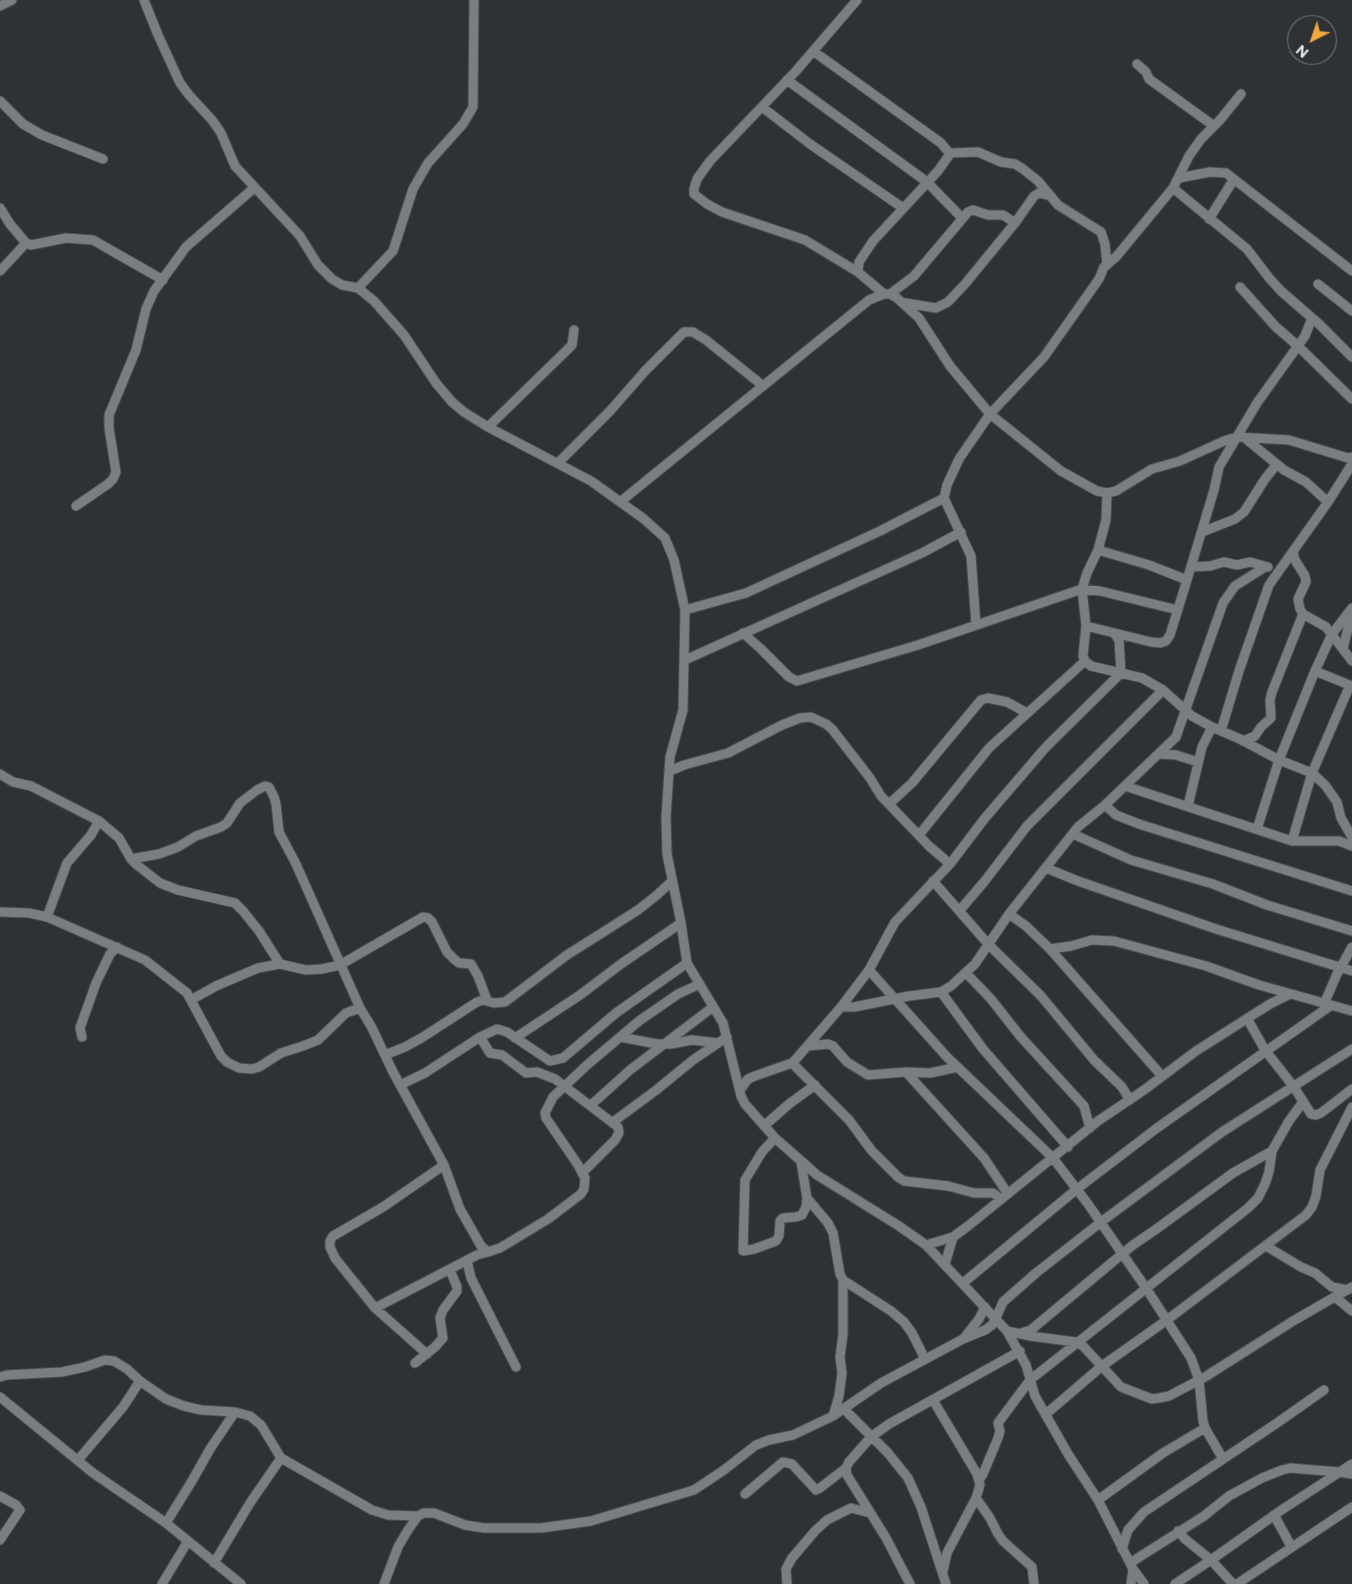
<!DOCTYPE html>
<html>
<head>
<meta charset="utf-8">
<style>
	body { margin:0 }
	#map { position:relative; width:1352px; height:1584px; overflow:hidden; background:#2e3235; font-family:Figtree,sans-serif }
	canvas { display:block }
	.north { position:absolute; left:1287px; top:15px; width:50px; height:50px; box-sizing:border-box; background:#2e3235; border:1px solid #7c7f82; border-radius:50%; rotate:221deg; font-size:14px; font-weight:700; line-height:20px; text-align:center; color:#f0f3f5 }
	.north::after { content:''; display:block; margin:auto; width:18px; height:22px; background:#f2a540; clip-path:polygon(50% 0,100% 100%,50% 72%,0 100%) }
</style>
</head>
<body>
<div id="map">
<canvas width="1352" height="1584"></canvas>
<div class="north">N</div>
</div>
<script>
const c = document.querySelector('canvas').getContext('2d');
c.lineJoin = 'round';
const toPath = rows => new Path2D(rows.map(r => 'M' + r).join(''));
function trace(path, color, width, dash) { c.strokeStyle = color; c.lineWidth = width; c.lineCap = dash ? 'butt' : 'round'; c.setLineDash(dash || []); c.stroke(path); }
const minor = toPath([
	[144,0,158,35,180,83,189,95,212,120,221,133,235,166,300,236,318,265,332,279,342,285,358,288,374,301,404,335,436,383,452,402,464,412,488,427,591,481,644,519,665,538,674,560,685,610,683,710,670,757,666,817,667,854,681,923,687,963,723,1023,741,1096,745,1104,775,1138,817,1175,899,1226,926,1245,1007,1331,1026,1365,1035,1396,1068,1454,1098,1500,1133,1569,1144,1584],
	[857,0,796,71,710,161,697,179,694,189,694,194,707,204,722,212,805,240,858,272,884,294],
	[0,6,12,0],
	[813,51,941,143,950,154,938,171,873,241,859,262,858,272],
	[1137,64,1146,72,1149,79,1214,126],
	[787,80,927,182,962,218],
	[0,101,23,124,42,135,103,159],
	[762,107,810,144,903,208],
	[950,153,978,152,1001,162,1015,164,1023,169,1038,181,1058,205,1101,232,1105,244,1107,265],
	[1179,178,1210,172,1226,173,1352,271],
	[1173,188,1247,249,1270,279,1281,291,1319,324,1352,357],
	[0,208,10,224,26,243,31,245,66,238,93,240,163,280],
	[1209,219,1234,179],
	[0,271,26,243],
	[1318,284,1352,311],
	[1240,287,1276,327,1298,346,1352,399],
	[358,288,393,251,413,189,421,175,428,163,463,124,473,107,474,0],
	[890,294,914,276,968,212,973,210,988,215,1003,215,1015,223],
	[905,303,936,308,948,302,965,284,1015,223,1034,196,1039,193,1051,196],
	[488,427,567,350,572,345,574,330],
	[1246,439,1284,470,1306,482,1328,502],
	[558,463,610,411,645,371,684,332,693,332,706,340,762,385],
	[1107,493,1106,520,1098,550,1087,573,1082,589,1086,626,1083,656,1085,661,1091,666,1142,678,1163,690,1192,716,1212,727,1240,739,1279,760,1312,773,1325,785,1337,802,1341,818,1352,837],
	[620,502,869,300,884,294,890,294,897,298,919,318,950,366,990,414,1061,471,1097,491,1107,493,1116,491,1152,469,1180,461,1224,441,1237,437,1289,440,1348,458,1352,457],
	[76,506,108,484,113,479,116,472,109,428,109,415,136,350,146,309,154,291,186,247,254,188],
	[1202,532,1235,519,1244,512,1265,479,1277,464],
	[1098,550,1149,565,1187,580],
	[1293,552,1295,560,1305,576,1306,582,1298,599,1300,609,1303,614,1326,627,1352,661],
	[1191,567,1210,566,1224,562,1237,565,1250,562,1268,567],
	[685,610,746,593,880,531,944,498],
	[976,625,971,556,944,498,947,485,959,459,990,414,1044,357,1099,279,1104,267,1116,257,1173,188,1189,156,1201,139,1220,120,1241,94],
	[1086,626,1151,642,1160,643,1166,641,1170,635,1187,580,1214,490,1219,467,1257,403,1305,336,1312,318],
	[743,633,760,648,789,677,797,681,918,645,1082,589,1100,591,1178,610],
	[1343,649,1352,611],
	[685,660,922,553,961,532],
	[1315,671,1352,686],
	[1221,731,1239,671,1269,585,1328,502,1352,464],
	[1243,741,1255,736,1261,727,1271,718,1270,700,1272,692,1303,614],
	[1159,754,1176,755,1198,762],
	[670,771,684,765,728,753,782,725,800,718,811,717,826,724,832,729,870,778,881,796,929,846,950,864],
	[0,774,13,782,31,786,99,821,119,838,131,859,137,865,160,883,178,890,235,903,243,911,259,931,280,964],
	[1125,786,1292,841,1339,841,1352,846],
	[889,804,912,783,981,700,988,698,1007,702,1027,713],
	[1105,805,1116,815,1139,824,1352,891],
	[1188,806,1202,747,1212,727],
	[1257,829,1279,760,1315,671,1332,634,1352,608],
	[1073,834,1131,860,1213,884,1267,905,1352,931],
	[919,835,989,748,1085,661],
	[1292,841,1312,773,1350,685],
	[131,859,159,854,178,847,196,836,221,827,227,823,240,803,257,790,265,786,269,787,274,797,276,804,279,832,296,864,360,1008],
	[1046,868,1078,881,1216,929,1352,971],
	[933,881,989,945,1041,996,1094,1060,1122,1087,1130,1100],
	[960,910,984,882,1027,826,1163,690],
	[0,912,29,913,47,917,145,960,187,993,221,1056,227,1062,239,1068,252,1069,259,1067,281,1053,303,1046,318,1040,346,1013,360,1008,371,1026,393,1072,444,1165,460,1209,481,1246,488,1252,500,1248,548,1219,581,1194,584,1189,585,1178,578,1165,546,1118,545,1113,553,1097,587,1065,639,1021,678,994,700,984],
	[1009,914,1026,926,1050,949,1162,1076],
	[47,917,67,863,91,835,99,821],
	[1050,949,1071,946,1092,940,1114,941,1206,966,1259,985,1352,1011],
	[869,970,947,1057,1053,1158,1088,1204,1146,1288,1191,1358,1199,1380,1203,1421,1205,1428,1223,1459],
	[966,973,991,999,1020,1036,1084,1106,1090,1128],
	[941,992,983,1049,1068,1147],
	[191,1000,216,986,258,968,280,964,306,970,322,969,340,965,423,917,428,918,432,922,447,952,454,959,459,963,471,964,478,976,487,1000],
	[1324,1004,1337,974,1352,947],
	[841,1007,854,1007,909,996,941,992,951,986,975,964,1009,914,1078,827,1105,805,1176,737,1223,603,1235,586,1265,567],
	[1248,1020,1265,1050,1294,1087,1311,1114,1316,1115,1321,1113,1352,1089],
	[82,1037,80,1028,96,983,110,954,117,947],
	[480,1037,490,1053,502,1055,526,1073,537,1072,555,1079,618,1127,619,1133,615,1140,582,1173],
	[620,1037,657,1044,671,1044,692,1040,718,1043],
	[515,1038,580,995,621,964,681,923],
	[808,1046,828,1044,833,1046,847,1062,868,1075,906,1072,930,1073,958,1067],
	[385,1055,405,1047,423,1037,477,1002,483,1000,494,1003,505,1002,567,955,638,910,657,895,672,881],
	[792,1063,849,1120,872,1151,898,1177,904,1181,948,1186,974,1193,993,1193,1001,1199],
	[906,1072,984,1158,1008,1194],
	[400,1085,425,1073,480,1037,497,1029,507,1032,550,1061,563,1058,616,1013,687,963],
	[740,1090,748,1079,755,1076,792,1063,796,1059,841,1007,869,970,895,922,950,864,985,818,1046,747,1121,673,1119,640,1114,633],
	[591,1105,630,1070,713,1007],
	[613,1122,655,1091,693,1060,727,1037],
	[764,1126,789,1104,815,1085],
	[775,1138,762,1152,745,1180,743,1251,754,1249,776,1241,779,1236,780,1221,783,1218,796,1217,802,1215,806,1207,807,1198],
	[801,1162,807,1198,828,1223,833,1233,840,1274,843,1280,891,1311,904,1322,912,1333,925,1359],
	[926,1245,953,1237,968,1226,1098,1121,1144,1090,1196,1051,1270,1004,1290,994],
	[1266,1246,1301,1267,1315,1273,1332,1287,1348,1290],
	[467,1261,471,1278,516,1367],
	[945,1264,953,1237],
	[963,1283,1077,1189,1157,1128,1330,1006],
	[1335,1297,1352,1311],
	[375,1308,477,1255,488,1252],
	[1007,1331,1030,1336,1076,1342,1083,1346,1121,1387,1152,1399,1159,1398,1169,1396,1205,1377,1293,1321,1352,1287],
	[1021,1333,1031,1330,1038,1324,1133,1245,1155,1230,1233,1173,1272,1151,1289,1121,1303,1102],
	[965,1337,979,1319,985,1307],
	[427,1354,375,1308,335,1258,330,1247,330,1241,333,1236,383,1207,444,1165],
	[415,1363,435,1347,443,1338,440,1318,443,1310,457,1291,457,1287,450,1270],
	[0,1377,7,1375,62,1372,85,1367,105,1360,114,1361,127,1369,140,1381,166,1399,184,1406,201,1410,235,1412,250,1416,261,1425,281,1458,372,1510,388,1515,418,1516],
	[0,1397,93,1473,166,1523,241,1584],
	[933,1400,977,1474,980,1485,976,1498,947,1553,943,1571],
	[843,1408,888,1453,908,1478,921,1507,946,1584],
	[1046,1414,1102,1366,1167,1320,1306,1215,1312,1207,1316,1196,1320,1170,1352,1107],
	[833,1416,839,1396,842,1373,840,1357,843,1334,843,1280],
	[78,1460,123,1407,140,1381],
	[979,1480,983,1474,998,1438,1000,1431,998,1423,1030,1380,1248,1208,1258,1198,1265,1184,1269,1172,1272,1151],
	[745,1494,783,1462,792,1464,816,1490,820,1488,846,1468],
	[0,1496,16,1505,20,1510,0,1540],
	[976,1498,990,1518,998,1534,1003,1541,1032,1567,1034,1584],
	[1098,1500,1163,1453,1205,1428],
	[1274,1515,1291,1546],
	[166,1523,192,1481,210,1449,235,1412],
	[1178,1531,1185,1539,1211,1560,1233,1584],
	[1122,1549,1128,1530,1144,1512,1277,1423,1324,1390],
	[214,1563,250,1503,281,1458],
	[1130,1563,1204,1516,1229,1496,1262,1478,1282,1470,1290,1468,1339,1472,1352,1474],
	[162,1584,188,1541],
	[384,1584,398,1547,408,1530,418,1516,424,1513,434,1513,465,1525,484,1528,541,1528,591,1521,694,1490,724,1470,756,1445,769,1440,793,1435,833,1416,881,1383,963,1339,985,1330,992,1325,996,1318,1003,1302,1036,1273,1101,1222,1222,1132,1352,1049],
	[787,1584,786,1569,792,1558,815,1531,827,1520,851,1508,870,1513],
	[910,1584,886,1538,847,1475,846,1468,849,1462,871,1437,889,1424,1020,1351],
	[1131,1584,1133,1569],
	[1175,1584,1211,1560,1283,1509,1352,1464],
	[1237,1584,1352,1507]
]);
trace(minor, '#4a4e50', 11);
trace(minor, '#797e81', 9);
</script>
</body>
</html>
